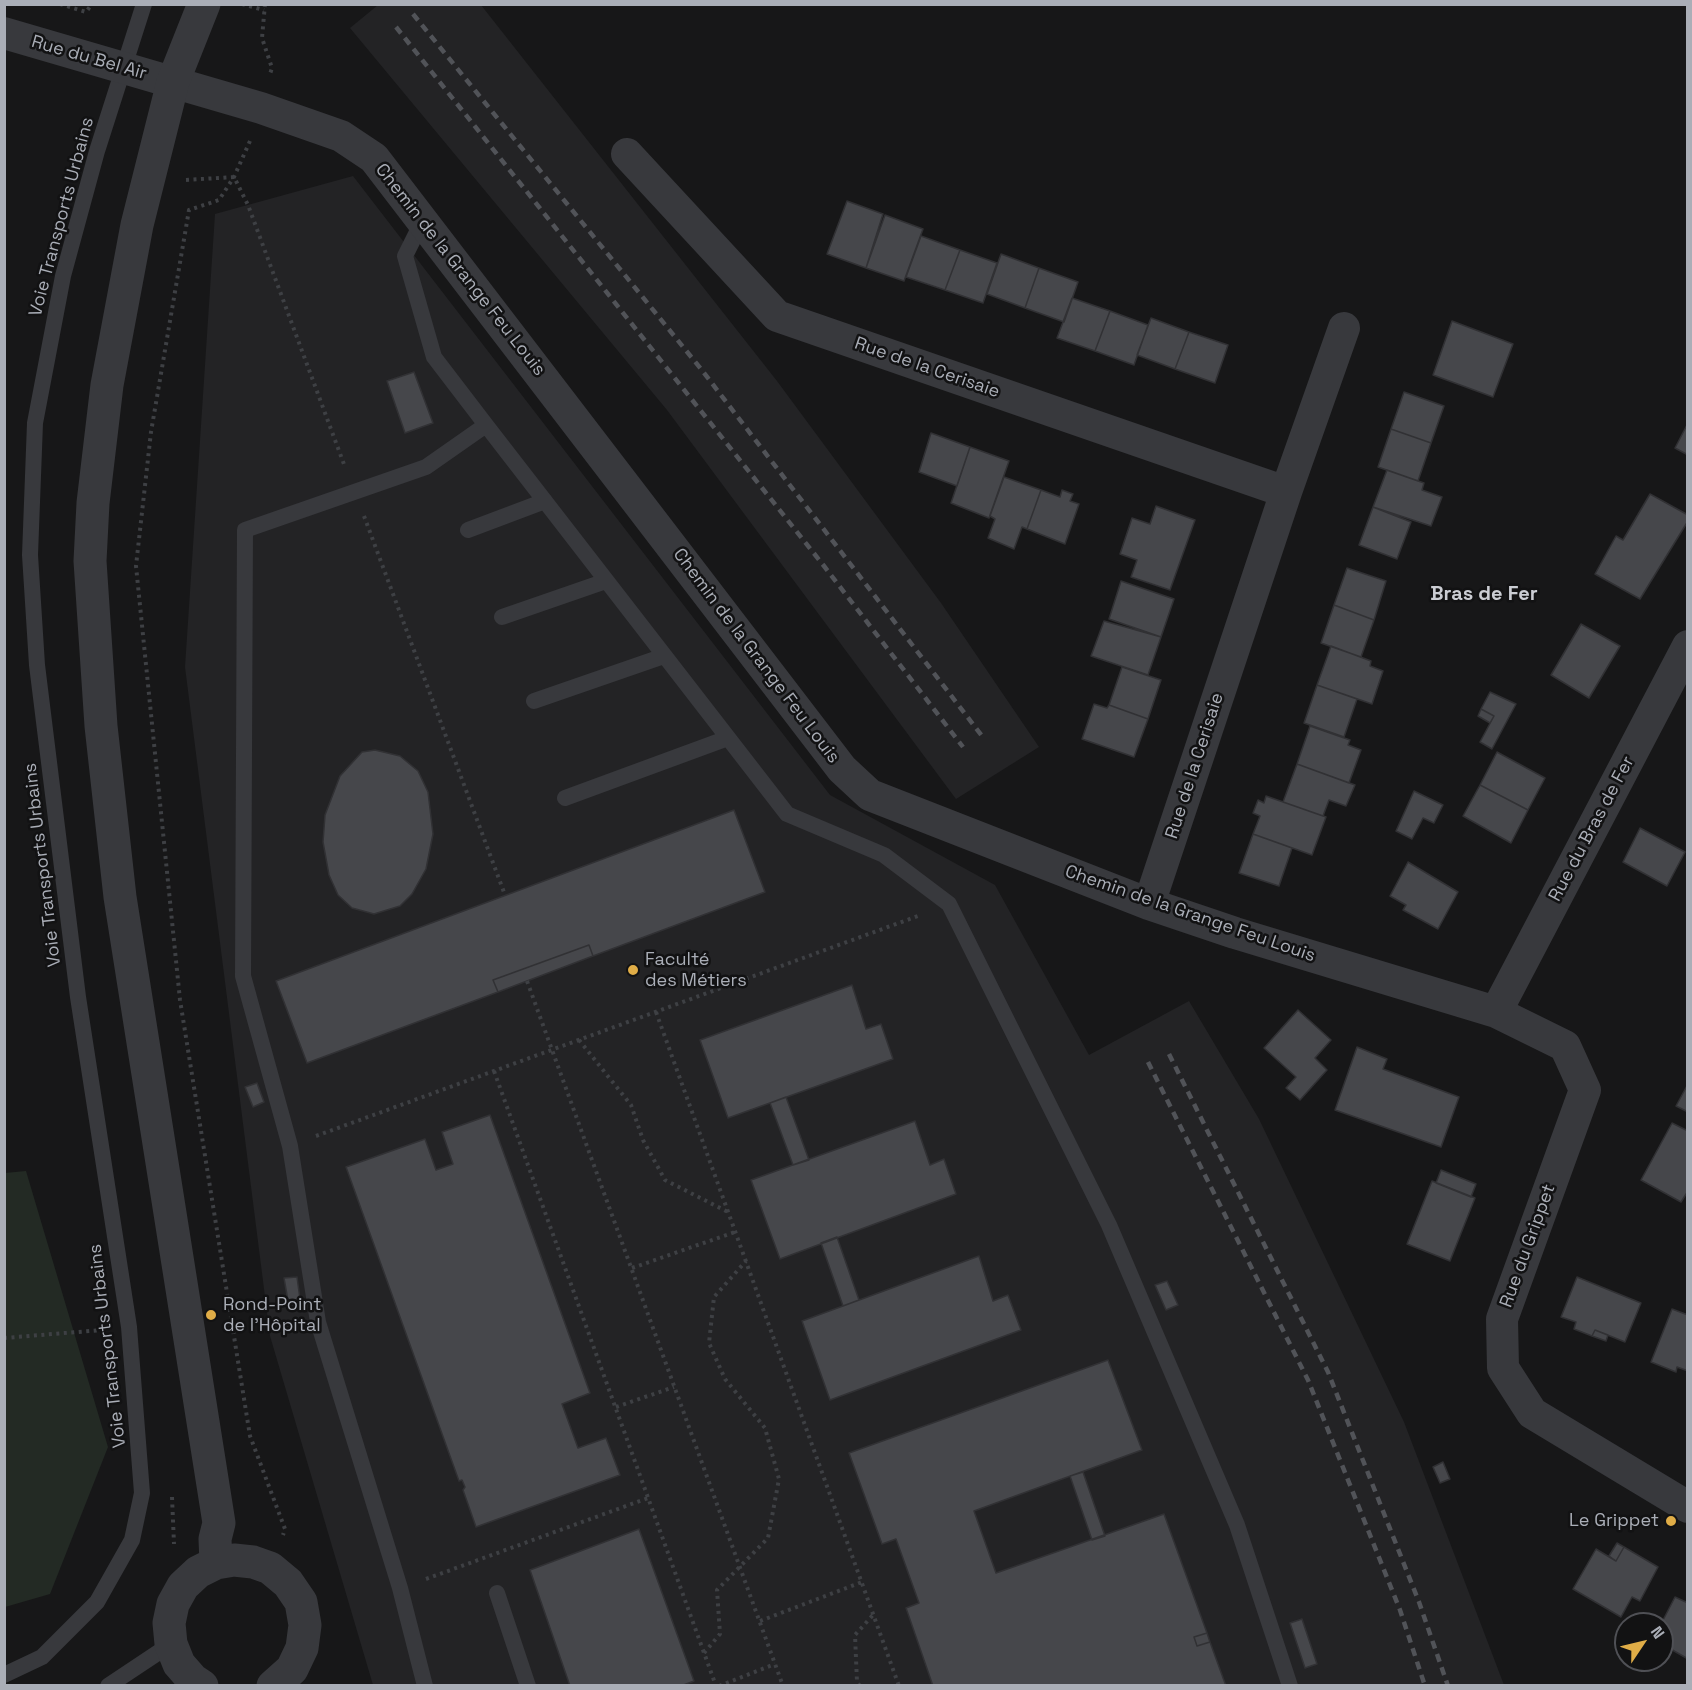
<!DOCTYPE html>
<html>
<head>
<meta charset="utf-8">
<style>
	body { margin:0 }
	#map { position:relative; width:1692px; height:1690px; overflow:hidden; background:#171718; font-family:"Space Grotesk",sans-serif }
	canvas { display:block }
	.frame { position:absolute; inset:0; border:6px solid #aaaeb7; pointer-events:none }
	.north { position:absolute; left:1614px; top:1612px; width:60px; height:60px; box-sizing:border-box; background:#121213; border:2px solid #4f5055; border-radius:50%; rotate:55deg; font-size:16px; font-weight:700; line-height:24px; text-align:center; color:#aaaeb7 }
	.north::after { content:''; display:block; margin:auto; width:21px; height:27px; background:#e0ad47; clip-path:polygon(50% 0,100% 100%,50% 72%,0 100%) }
</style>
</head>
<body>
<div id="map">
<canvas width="1692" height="1690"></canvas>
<div class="frame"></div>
<div class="north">N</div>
</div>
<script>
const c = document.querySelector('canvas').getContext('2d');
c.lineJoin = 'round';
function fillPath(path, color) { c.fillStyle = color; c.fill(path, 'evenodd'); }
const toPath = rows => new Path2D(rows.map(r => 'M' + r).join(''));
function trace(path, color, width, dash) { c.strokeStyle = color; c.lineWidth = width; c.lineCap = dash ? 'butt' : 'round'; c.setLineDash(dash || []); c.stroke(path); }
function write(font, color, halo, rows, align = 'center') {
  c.font = font + ' "Space Grotesk",sans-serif'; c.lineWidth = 5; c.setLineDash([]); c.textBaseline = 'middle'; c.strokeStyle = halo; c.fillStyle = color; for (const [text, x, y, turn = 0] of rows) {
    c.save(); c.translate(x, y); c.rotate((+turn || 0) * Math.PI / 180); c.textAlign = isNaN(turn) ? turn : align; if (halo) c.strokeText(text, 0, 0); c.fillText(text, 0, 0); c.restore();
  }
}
const built = toPath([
	[378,5,481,5,777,381,941,603,1039,747,956,799,667,410,350,28],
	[353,176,830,795,995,885,1089,1055,1189,1001,1259,1119,1404,1422,1504,1685,373,1685,270,1336,185,667,215,214]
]);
const green = toPath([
	[26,1171,108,1447,50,1594,5,1607,5,1173]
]);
const building = toPath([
	[847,201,883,214,866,268,827,254,847,201],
	[885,215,923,229,904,281,866,268,885,215],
	[921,236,960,250,945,290,906,277,921,236],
	[960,250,997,263,983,303,945,290,960,250],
	[1001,254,1039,268,1025,308,987,294,1001,254],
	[1039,268,1078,282,1064,322,1025,308,1039,268],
	[1072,298,1110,311,1095,351,1057,338,1072,298],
	[1110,311,1148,325,1134,365,1095,351,1110,311],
	[1151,318,1189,332,1175,369,1137,355,1151,318],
	[1452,321,1513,344,1493,397,1433,375,1452,321],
	[1189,332,1228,345,1215,383,1175,369,1189,332],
	[414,372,433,423,405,433,387,381,414,372],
	[1404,392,1444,406,1431,443,1391,429,1404,392],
	[1688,423,1688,455,1675,448,1688,423],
	[1391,429,1431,443,1418,481,1378,467,1391,429],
	[931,433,970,447,957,486,919,472,931,433],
	[970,447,1009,461,989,518,951,503,970,447],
	[1387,470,1424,483,1422,490,1442,497,1431,526,1373,507,1387,470],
	[1004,477,1041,490,1027,529,1022,527,1014,549,988,538,995,519,990,516,1004,477],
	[1041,490,1060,497,1062,490,1073,494,1070,501,1079,504,1065,544,1027,529,1041,490],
	[1650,494,1688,515,1688,521,1640,599,1595,574,1616,536,1623,540,1650,494],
	[1156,506,1195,520,1170,590,1131,577,1137,560,1120,554,1132,518,1150,524,1156,506],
	[1373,507,1411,522,1397,559,1359,545,1373,507],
	[1347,568,1386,581,1374,620,1334,605,1347,568],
	[1121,581,1174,599,1161,637,1109,619,1121,581],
	[1334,605,1374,620,1361,657,1321,643,1334,605],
	[1104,621,1161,637,1148,675,1091,656,1104,621],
	[1581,624,1620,646,1589,698,1551,675,1581,624],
	[1331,646,1371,661,1370,666,1383,671,1372,704,1317,685,1331,646],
	[1122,667,1161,680,1148,719,1109,705,1122,667],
	[1317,685,1357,699,1344,737,1304,723,1317,685],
	[1490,692,1516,704,1492,749,1480,742,1494,716,1481,709,1490,692],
	[1094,704,1107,708,1109,705,1148,719,1134,757,1082,739,1094,704],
	[1481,709,1494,716,1490,723,1478,716,1481,709],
	[1310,726,1350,740,1348,745,1361,750,1349,783,1297,764,1310,726],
	[375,750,400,756,418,771,428,792,433,834,426,869,412,894,400,906,374,914,352,908,338,895,329,875,323,842,325,815,340,776,362,752,375,750],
	[1497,752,1545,778,1528,810,1480,785,1497,752],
	[1297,764,1355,785,1346,806,1329,800,1323,816,1283,802,1297,764],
	[1480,785,1528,810,1511,843,1463,816,1480,785],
	[1414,791,1443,805,1434,823,1423,818,1412,839,1396,831,1414,791],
	[1266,796,1326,817,1312,855,1253,834,1260,816,1253,813,1258,800,1264,803,1266,796],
	[734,810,765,892,593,956,589,945,493,980,498,992,307,1063,276,981,734,810],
	[1640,828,1685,852,1667,886,1623,862,1640,828],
	[1253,834,1292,848,1279,886,1239,873,1253,834],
	[1408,862,1458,892,1438,929,1403,910,1406,905,1390,896,1408,862],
	[589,945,593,956,498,992,493,980,589,945],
	[852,985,866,1029,881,1024,893,1059,728,1118,700,1040,852,985],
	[1298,1010,1331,1040,1315,1058,1327,1070,1300,1100,1286,1088,1296,1077,1264,1048,1298,1010],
	[1357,1047,1387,1059,1383,1069,1459,1097,1441,1147,1335,1110,1357,1047],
	[257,1083,264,1102,253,1107,245,1087,257,1083],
	[1688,1084,1688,1112,1676,1106,1688,1084],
	[786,1097,809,1160,793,1165,770,1103,786,1097],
	[490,1115,590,1393,562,1404,578,1448,606,1438,620,1475,476,1527,463,1490,465,1487,462,1480,459,1481,346,1167,425,1139,436,1170,453,1164,442,1132,490,1115],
	[915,1121,930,1165,944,1159,956,1194,780,1259,751,1180,915,1121],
	[1672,1123,1688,1131,1688,1191,1681,1202,1641,1180,1672,1123],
	[1441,1170,1476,1184,1471,1197,1436,1183,1441,1170],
	[1432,1181,1475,1198,1450,1261,1407,1244,1432,1181],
	[837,1237,859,1300,843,1306,821,1243,837,1237],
	[979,1256,993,1301,1008,1295,1021,1330,830,1400,802,1321,979,1256],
	[297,1277,300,1299,288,1301,284,1278,297,1277],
	[1577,1277,1641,1303,1625,1342,1595,1330,1592,1336,1574,1329,1576,1322,1561,1317,1577,1277],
	[1167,1281,1178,1305,1166,1310,1155,1285,1167,1281],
	[1672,1309,1688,1315,1688,1371,1677,1367,1676,1372,1651,1362,1672,1309],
	[1595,1330,1608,1335,1606,1341,1592,1336,1595,1330],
	[1108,1360,1142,1450,974,1511,996,1573,1164,1514,1207,1633,1194,1637,1197,1646,1210,1642,1226,1686,933,1686,906,1608,919,1603,896,1539,882,1544,849,1453,1108,1360],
	[1443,1462,1450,1479,1440,1483,1433,1467,1443,1462],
	[1083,1472,1105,1536,1092,1540,1070,1476,1083,1472],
	[639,1529,694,1681,681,1686,570,1686,530,1570,639,1529],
	[1617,1543,1624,1547,1616,1561,1609,1556,1617,1543],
	[1624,1547,1658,1567,1640,1601,1632,1597,1621,1617,1573,1589,1596,1549,1616,1561,1624,1547],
	[1675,1597,1688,1603,1688,1659,1662,1644,1661,1624,1675,1597],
	[1302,1619,1317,1664,1305,1668,1290,1623,1302,1619],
	[1207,1633,1210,1642,1197,1646,1194,1637,1207,1633]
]);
const path = toPath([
	[60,4,86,12,92,4],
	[242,4,264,10],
	[265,4,262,38,272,68,270,74],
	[250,141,234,177,219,200,189,210,151,432,136,566,180,1000,250,1436,285,1529,283,1535],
	[186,180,234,177,248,205,345,467],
	[364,516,505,895],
	[527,981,783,1686],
	[656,1012,899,1686],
	[579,1040,631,1105,643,1140,665,1180,728,1212],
	[494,1071,716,1686],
	[316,1136,918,916],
	[632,1268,735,1232],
	[4,1338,102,1330],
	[616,1407,674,1387],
	[172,1497,174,1544],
	[426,1579,648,1498],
	[760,1621,862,1582],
	[704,1653,720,1634,717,1590,768,1538,779,1479,765,1428,725,1379,709,1343,714,1297,746,1261],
	[719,1686,775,1664],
	[860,1686,857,1682,855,1635,873,1615]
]);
const service = toPath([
	[423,220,405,256,434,357,486,425,787,814,884,855,949,904,1109,1225,1237,1525,1290,1686],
	[468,530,545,501],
	[502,617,606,581],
	[534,701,664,656],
	[565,798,728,738],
	[497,1593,528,1686],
	[4,1675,42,1657,97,1602,132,1540,142,1493,129,1327,78,997,37,665,30,555,35,423,63,276,97,151,144,4],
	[108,1686,171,1644],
	[425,1686,400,1588,318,1322,290,1146,243,976,245,530,426,467,486,425]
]);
const minor = toPath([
	[4,33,261,108,341,136,374,158,842,769,870,795,1149,904,1235,933,1496,1012,1565,1046,1585,1090,1502,1319,1503,1368,1532,1413,1688,1507],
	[627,154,777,316,1286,492,1149,904],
	[1286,492,1344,328],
	[1496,1012,1688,646]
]);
const tertiary = toPath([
	[204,4,173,82,137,225,107,385,93,503,90,561,101,726,120,897,219,1523,215,1539,216,1563],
	[202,1686,193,1680,179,1664,171,1644,169,1623,173,1604,183,1586,198,1572,216,1563,234,1560,253,1562,270,1568,288,1583,301,1602,305,1625,302,1648,292,1669,273,1686]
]);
const rail = toPath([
	[413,14,701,369,982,736],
	[396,27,824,566,963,747],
	[1169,1054,1328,1372,1419,1602,1448,1686],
	[1148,1062,1308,1380,1400,1610,1425,1686]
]);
const markers = [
	[633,970,6,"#e0ad47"],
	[211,1315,6,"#e0ad47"],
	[1671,1521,6,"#e0ad47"]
];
const streetNames = [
	["Rue du Bel Air",89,58,16],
	["Voie Transports Urbains",62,217,-75],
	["Chemin de la Grange Feu Louis",460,270,52],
	["Rue de la Cerisaie",927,368,19],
	["Chemin de la Grange Feu Louis",756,656,53],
	["Rue de la Cerisaie",1195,766,-72],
	["Rue du Bras de Fer",1592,829,-62],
	["Voie Transports Urbains",43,865,-97],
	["Chemin de la Grange Feu Louis",1190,914,19],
	["Rue du Grippet",1528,1246,-70],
	["Voie Transports Urbains",108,1346,-97]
];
const poiNames = [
	["Faculté",645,960],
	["des Métiers",645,981],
	["Rond-Point",223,1305],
	["de l'Hôpital",223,1326],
	["Le Grippet",1659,1521,"right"]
];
const neighbourhoodNames = [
	["Bras de Fer",1484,595]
];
fillPath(built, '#232325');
fillPath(green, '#232a24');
fillPath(building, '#46474b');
trace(building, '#313134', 1.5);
trace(path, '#3e4044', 4, [3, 4.5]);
trace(service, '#38393d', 16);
trace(minor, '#38393d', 32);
trace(tertiary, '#38393d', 33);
trace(rail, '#515358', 4.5, [8, 6]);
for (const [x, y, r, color] of markers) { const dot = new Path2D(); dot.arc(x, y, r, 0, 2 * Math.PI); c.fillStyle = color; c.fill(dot); trace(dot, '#121213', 2); }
write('18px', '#aaaeb7', '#121213', streetNames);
write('18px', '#aaaeb7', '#121213', poiNames, 'left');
write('bold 20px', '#cbcdd3', '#121213', neighbourhoodNames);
</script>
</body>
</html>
